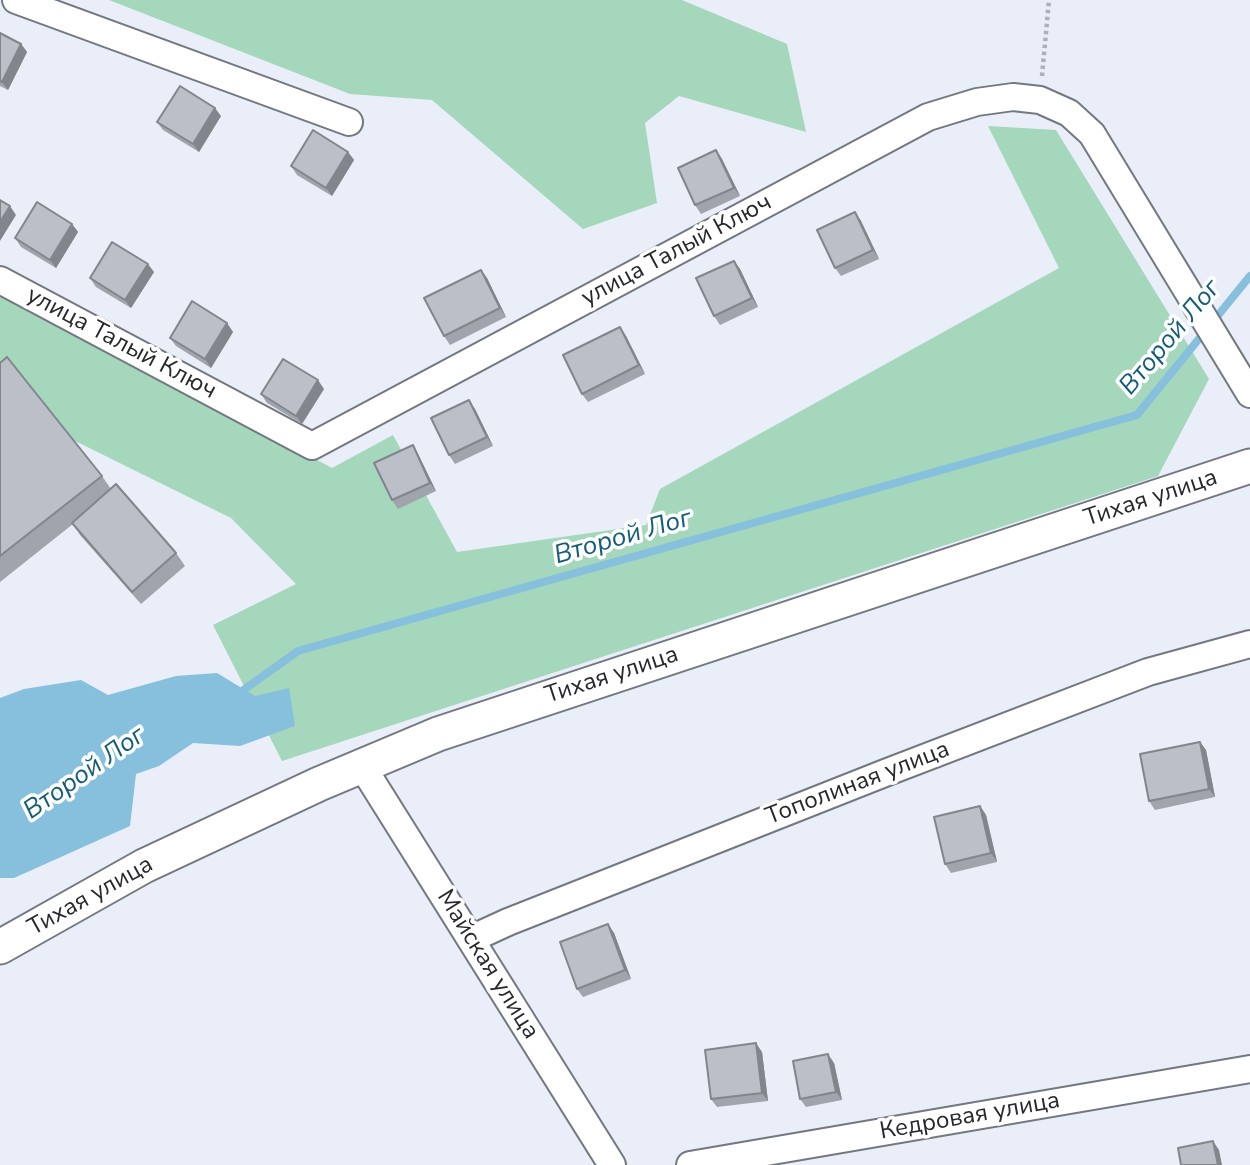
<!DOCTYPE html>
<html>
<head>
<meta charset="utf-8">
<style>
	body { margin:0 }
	canvas { display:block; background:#e9eef8 }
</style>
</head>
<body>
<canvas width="1250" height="1165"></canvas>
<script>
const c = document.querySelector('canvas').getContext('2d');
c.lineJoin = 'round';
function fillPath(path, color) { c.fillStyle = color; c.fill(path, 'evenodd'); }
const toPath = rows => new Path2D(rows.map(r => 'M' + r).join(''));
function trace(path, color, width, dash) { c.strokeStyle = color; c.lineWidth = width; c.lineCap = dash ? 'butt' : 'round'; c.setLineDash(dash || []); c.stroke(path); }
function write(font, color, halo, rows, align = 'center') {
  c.font = font + ' "Nunito Sans",sans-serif'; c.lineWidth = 7; c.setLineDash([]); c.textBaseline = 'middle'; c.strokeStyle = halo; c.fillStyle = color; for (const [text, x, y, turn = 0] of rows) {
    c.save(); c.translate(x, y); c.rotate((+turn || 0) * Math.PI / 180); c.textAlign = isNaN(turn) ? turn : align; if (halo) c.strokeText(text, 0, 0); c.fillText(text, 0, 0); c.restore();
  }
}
const green = toPath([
	[109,0,682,0,787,44,806,132,679,96,645,123,657,203,583,229,432,100,350,94],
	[988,126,1056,130,1209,379,1158,476,282,761,213,625,296,584,231,518,65,436,0,378,0,290,332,468,393,435,457,552,646,525,660,489,1059,268]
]);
const water = toPath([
	[217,673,255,696,289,688,295,726,240,746,193,743,159,766,136,774,130,826,14,878,0,878,0,698,24,689,81,680,108,695,176,676]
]);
const stream = toPath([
	[238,694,298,651,1137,415,1250,276]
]);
const path = toPath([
	[1042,76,1049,0]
]);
const minor = toPath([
	[16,0,349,122],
	[0,280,312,446,928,117,977,102,1013,97,1040,100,1069,113,1092,134,1250,394],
	[362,766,612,1165],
	[471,939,508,922,885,773,1148,672,1250,644],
	[690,1165,1250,1069]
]);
const tertiary = toPath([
	[0,947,144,866,319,784,438,734,1250,466]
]);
const wall = toPath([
	[0,33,21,44,27,52,8,90,0,86],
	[221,116,199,152,163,130,157,122],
	[716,150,722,159,740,196,701,214,695,205],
	[348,152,354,160,332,196,297,175,291,166],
	[855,212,861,221,879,259,841,276,835,268],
	[72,224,78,232,56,268,21,247,15,238],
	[734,261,740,269,758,307,720,325,714,316],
	[481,270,487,278,506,317,450,345,444,336],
	[154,272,131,308,96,287,90,278],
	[227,323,233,332,211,368,176,346,170,338],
	[620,327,626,336,645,374,588,402,582,394],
	[0,363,102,476,111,489,176,553,185,566,141,604,80,535,73,524,0,582],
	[324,389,302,424,267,403,261,394],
	[475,409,493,446,455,464,449,455],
	[413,445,418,454,436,491,398,509,392,500],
	[1200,742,1206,750,1215,797,1155,810,1149,801],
	[980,806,986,815,997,862,951,873,945,864],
	[608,924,614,933,631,979,583,997,577,989],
	[762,1052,768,1101,717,1107,711,1099],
	[834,1063,842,1100,806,1107,800,1099]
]);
const shadedWall = toPath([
	[21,44,27,52,8,90,2,82],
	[215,108,221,116,199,152,193,144],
	[716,150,722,159,740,196,734,188],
	[348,152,354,160,332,196,326,188],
	[10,206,16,215,0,241,0,222],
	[855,212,861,221,879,259,873,250],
	[72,224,78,232,56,268,50,260],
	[734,261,740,269,758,307,752,298],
	[148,264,154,272,131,308,125,300],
	[481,270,487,278,506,317,500,308],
	[227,323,233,332,211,368,205,359],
	[620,327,626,336,645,374,639,365],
	[318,380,324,389,302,424,296,416],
	[469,400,475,409,493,446,487,437],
	[413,445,418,454,436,491,430,483],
	[1200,742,1206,750,1215,797,1209,789],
	[980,806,986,815,997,862,991,853],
	[608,924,614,933,631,979,625,970],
	[756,1043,762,1052,768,1101,762,1093],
	[828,1054,834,1063,842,1100,836,1092],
	[1213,1141,1219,1150,1222,1165,1218,1165]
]);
const building = toPath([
	[0,33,21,44,2,82,0,81,0,33],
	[180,86,215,108,193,144,157,122,180,86],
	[313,130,348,152,326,188,291,166,313,130],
	[716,150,734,188,695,205,678,168,716,150],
	[0,200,10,206,0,222,0,200],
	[37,202,72,224,50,260,15,238,37,202],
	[855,212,873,250,835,268,817,230,855,212],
	[112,242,148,264,125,300,90,278,112,242],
	[734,261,752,298,714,316,696,278,734,261],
	[481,270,500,308,444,336,424,298,481,270],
	[192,301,227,323,205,359,170,338,192,301],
	[620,327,639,365,582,394,563,355,620,327],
	[7,357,102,476,0,556,0,363,7,357],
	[283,359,318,380,296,416,261,394,283,359],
	[469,400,487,437,449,455,431,418,469,400],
	[413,445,430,483,392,500,374,463,413,445],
	[116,484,176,553,132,592,72,523,116,484],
	[1200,742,1209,789,1149,801,1140,754,1200,742],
	[980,806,991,853,945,864,934,817,980,806],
	[608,924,625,970,577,989,560,942,608,924],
	[756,1043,762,1093,711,1099,705,1050,756,1043],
	[828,1054,836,1092,800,1099,793,1061,828,1054],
	[1213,1141,1218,1165,1181,1165,1178,1148,1213,1141]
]);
const streetNames = [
	["улица Талый Ключ",677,251,-28],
	["улица Талый Ключ",121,344,28],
	["Тихая улица",1151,499,-18],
	["Тихая улица",612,676,-18],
	["Тополиная улица",858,784,-21],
	["Тихая улица",91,897,-29],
	["Майская улица",487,965,58],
	["Кедровая улица",970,1117,-10]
];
const waterNames = [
	["Второй Лог",1171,338,-50],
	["Второй Лог",623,538,-16],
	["Второй Лог",85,774,-35]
];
fillPath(green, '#a4d7bb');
fillPath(water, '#87c0dc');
trace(stream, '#87c0dc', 8);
trace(minor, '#737780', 30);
trace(tertiary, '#737780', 37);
trace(path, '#acb0b8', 4.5, [3.5, 3.5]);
trace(minor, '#fff', 26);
trace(tertiary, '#fff', 33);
fillPath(wall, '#a0a4ac');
fillPath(shadedWall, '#82868c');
fillPath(building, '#babfc8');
trace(building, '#82868c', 2);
write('24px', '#26282c', '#fff', streetNames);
write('italic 26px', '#145d79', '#fff', waterNames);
</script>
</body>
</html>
